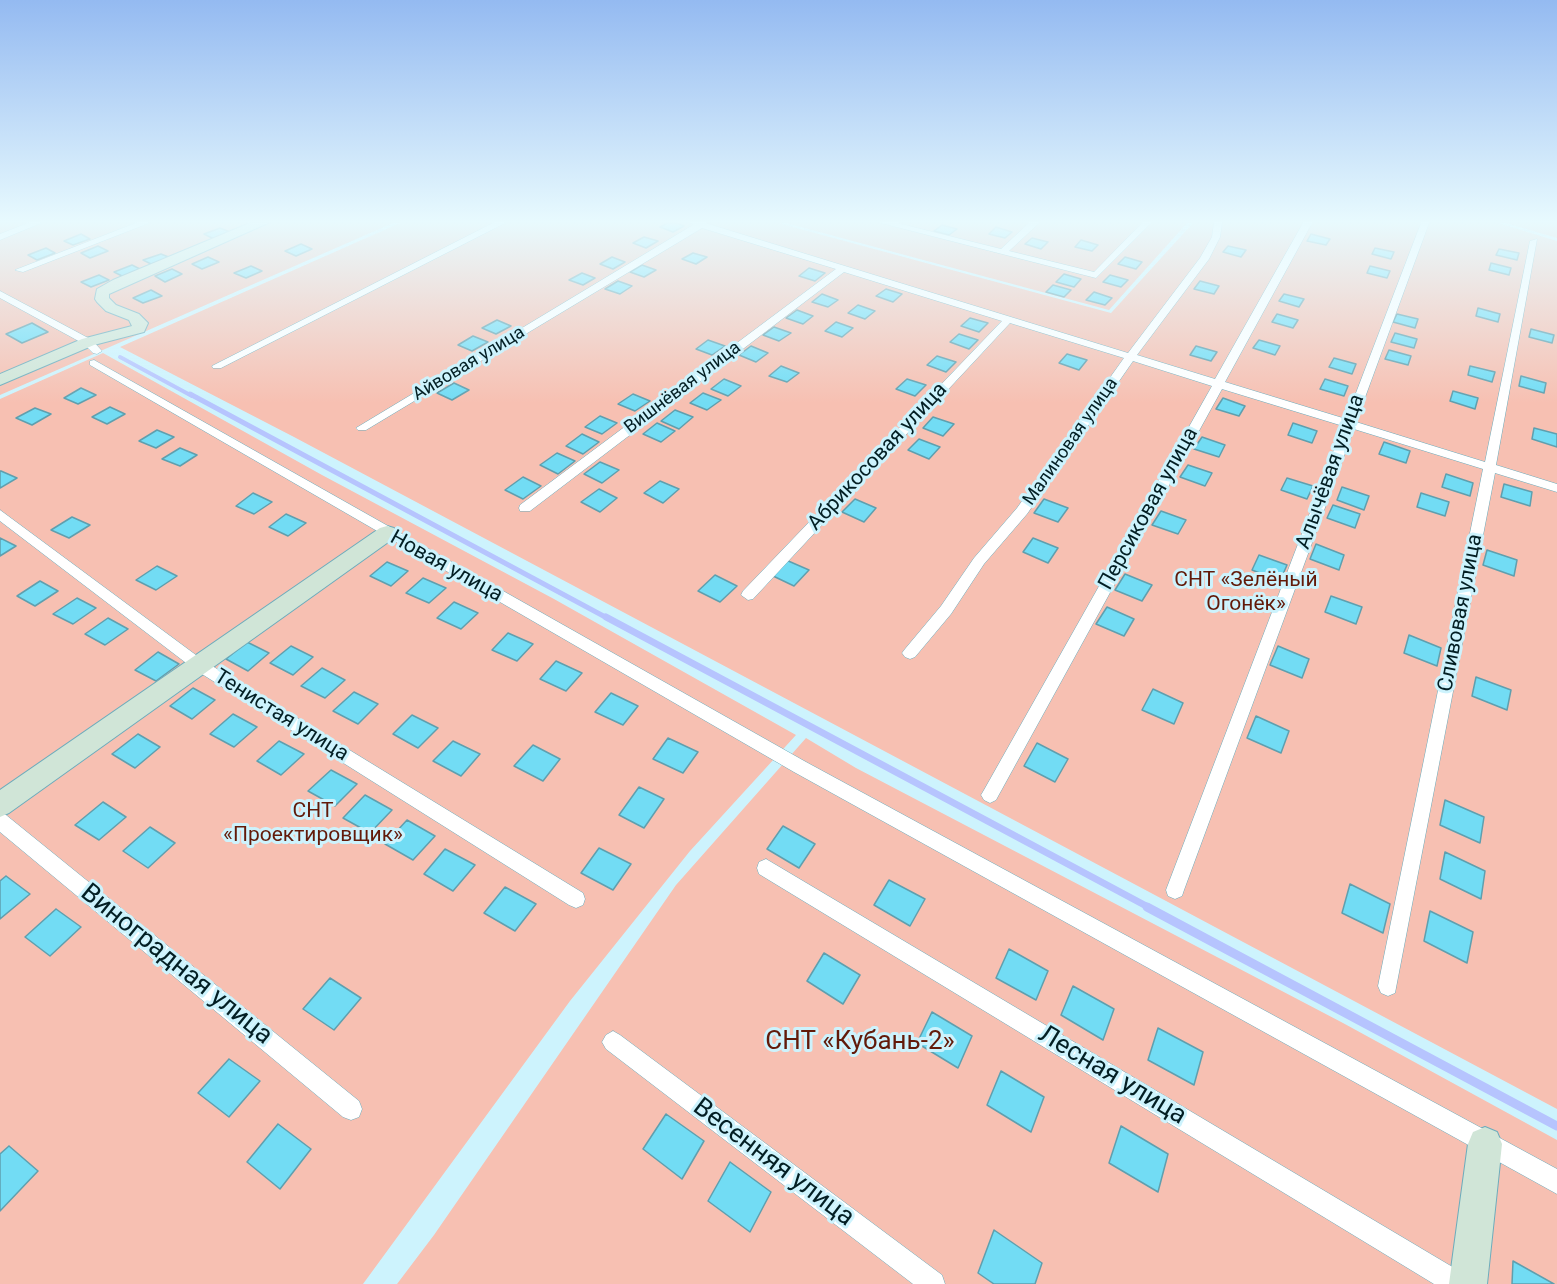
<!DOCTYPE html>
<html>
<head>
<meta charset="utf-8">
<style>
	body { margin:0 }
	canvas { display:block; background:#cdf3fd }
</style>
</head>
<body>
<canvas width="1557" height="1284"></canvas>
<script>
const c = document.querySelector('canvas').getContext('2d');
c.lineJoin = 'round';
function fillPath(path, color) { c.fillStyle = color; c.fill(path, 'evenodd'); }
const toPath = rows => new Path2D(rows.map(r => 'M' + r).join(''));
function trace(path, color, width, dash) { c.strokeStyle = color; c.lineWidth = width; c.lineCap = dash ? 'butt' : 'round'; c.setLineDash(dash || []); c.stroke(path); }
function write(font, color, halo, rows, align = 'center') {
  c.font = font + ' Roboto,sans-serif'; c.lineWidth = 6; c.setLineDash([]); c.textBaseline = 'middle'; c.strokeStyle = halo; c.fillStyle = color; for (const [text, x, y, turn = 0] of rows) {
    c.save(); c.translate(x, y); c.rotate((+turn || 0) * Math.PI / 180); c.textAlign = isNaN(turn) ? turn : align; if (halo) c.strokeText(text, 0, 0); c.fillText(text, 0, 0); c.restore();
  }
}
const green = toPath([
	[0,223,393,223,0,395],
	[400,223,778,223,1111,313,1193,223,1498,223,1557,241,1557,1109,294,437,120,347],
	[786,223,1187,223,1109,310],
	[1506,223,1557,223,1557,238],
	[103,353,322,475,554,599,796,735,690,851,570,1001,363,1284,0,1284,0,399],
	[806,738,856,768,1343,1023,1557,1140,1557,1284,397,1284,434,1235,676,885]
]);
const streamFar3 = toPath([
	[120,357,192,396]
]);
const streamFar2 = toPath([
	[190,394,609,619]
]);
const streamFar1 = toPath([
	[606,617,1150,908]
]);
const stream = toPath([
	[1147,907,1557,1126]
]);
const building = toPath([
	[667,223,677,223,684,226,673,232,660,227,667,223],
	[942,225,957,229,949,235,934,231,942,225],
	[996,227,1012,232,1005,238,989,234,996,227],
	[220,228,230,232,214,239,204,234,220,228],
	[81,234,90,239,73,245,64,241,81,234],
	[1311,234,1330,239,1326,245,1307,241,1311,234],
	[644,237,658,241,646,248,633,243,644,237],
	[1032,238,1048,242,1041,249,1025,244,1032,238],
	[1081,240,1098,245,1092,251,1075,247,1081,240],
	[301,244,312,249,296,256,285,251,301,244],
	[98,246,108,251,90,258,81,253,98,246],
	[1228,246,1246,250,1241,257,1223,252,1228,246],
	[46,248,55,253,37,260,28,255,46,248],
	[1375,248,1394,252,1391,259,1372,254,1375,248],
	[1499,249,1519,253,1517,260,1496,255,1499,249],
	[693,253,707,257,696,264,682,259,693,253],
	[161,254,171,258,153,265,143,260,161,254],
	[208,257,219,262,202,269,192,264,208,257],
	[612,257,625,262,613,269,600,264,612,257],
	[1125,257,1142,262,1136,269,1118,264,1125,257],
	[1491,263,1511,268,1509,275,1489,270,1491,263],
	[132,265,142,270,124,277,114,272,132,265],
	[642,265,656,270,644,277,630,272,642,265],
	[251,266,262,271,246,278,234,273,251,266],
	[1370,266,1390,271,1387,278,1367,273,1370,266],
	[809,268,825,273,815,281,799,276,809,268],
	[172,269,182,274,165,282,155,276,172,269],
	[582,273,595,278,583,285,569,280,582,273],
	[1064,274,1081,279,1074,287,1056,282,1064,274],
	[99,275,109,280,91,287,81,282,99,275],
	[1110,275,1128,280,1121,287,1103,282,1110,275],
	[618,281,632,286,620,294,605,289,618,281],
	[1200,281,1219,286,1214,294,1194,289,1200,281],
	[1053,285,1071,290,1064,297,1046,292,1053,285],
	[886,289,902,294,893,302,876,296,886,289],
	[151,290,162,296,143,303,133,298,151,290],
	[1094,292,1112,298,1105,305,1086,300,1094,292],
	[822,294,838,300,828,307,812,302,822,294],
	[1284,294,1304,299,1299,307,1279,301,1284,294],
	[858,305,875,311,865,319,848,313,858,305],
	[1478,308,1500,314,1498,322,1476,316,1478,308],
	[797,310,813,316,803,324,786,318,797,310],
	[1277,314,1298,320,1293,328,1272,322,1277,314],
	[1397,314,1418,319,1415,328,1393,322,1397,314],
	[970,318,988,323,979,332,961,326,970,318],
	[497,320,511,326,496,334,482,328,497,320],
	[836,322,853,328,842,337,825,331,836,322],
	[32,323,48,332,22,343,6,334,32,323],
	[774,327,791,333,779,341,763,335,774,327],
	[1531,329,1554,335,1552,343,1529,337,1531,329],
	[1395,333,1417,339,1414,348,1391,342,1395,333],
	[959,334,978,340,969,349,950,342,959,334],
	[473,336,488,342,472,351,458,345,473,336],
	[708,340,725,346,712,355,696,349,708,340],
	[1259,340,1280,346,1275,355,1253,348,1259,340],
	[751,346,768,353,756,362,739,355,751,346],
	[1196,346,1217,352,1211,361,1190,355,1196,346],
	[1389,350,1411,356,1408,365,1385,359,1389,350],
	[1067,354,1087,360,1079,370,1059,363,1067,354],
	[937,356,956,362,946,372,927,365,937,356],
	[1334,358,1356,364,1352,374,1329,367,1334,358],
	[781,366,799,373,787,382,769,376,781,366],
	[1470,366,1495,372,1492,382,1468,375,1470,366],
	[1521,376,1546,383,1544,393,1519,386,1521,376],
	[724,379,741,386,728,396,711,389,724,379],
	[907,379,926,385,915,396,896,389,907,379],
	[1325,379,1348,386,1344,396,1320,389,1325,379],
	[454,383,469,390,452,400,437,393,454,383],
	[81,388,96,395,78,404,64,398,81,388],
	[1453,391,1478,398,1475,409,1450,401,1453,391],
	[703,393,721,400,707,410,690,403,703,393],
	[633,394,650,401,635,411,618,404,633,394],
	[1223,398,1245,406,1239,416,1216,409,1223,398],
	[110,407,125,414,107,424,92,417,110,407],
	[35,408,51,414,32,425,16,418,35,408],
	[675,410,693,417,679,429,661,421,675,410],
	[600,416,617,423,602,434,585,427,600,416],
	[933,417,954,424,943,436,923,428,933,417],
	[657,423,675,431,661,442,643,434,657,423],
	[1293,423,1317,431,1312,443,1288,435,1293,423],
	[1534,428,1557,434,1557,447,1532,439,1534,428],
	[157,430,174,437,156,448,139,441,157,430],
	[582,434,599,442,583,454,566,446,582,434],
	[1202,437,1225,445,1219,457,1194,449,1202,437],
	[919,439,940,447,929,459,908,450,919,439],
	[1384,442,1410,451,1406,463,1379,454,1384,442],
	[180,448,197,455,180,466,162,459,180,448],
	[557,453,575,461,558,474,540,465,557,453],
	[600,462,619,470,602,483,584,474,600,462],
	[1188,465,1212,473,1205,486,1180,477,1188,465],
	[0,471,1,471,17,478,0,488,0,471],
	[1446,474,1473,483,1470,496,1442,487,1446,474],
	[523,477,541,486,523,499,505,490,523,477],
	[1287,478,1313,486,1307,499,1281,490,1287,478],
	[660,481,679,489,663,503,644,493,660,481],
	[1504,484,1532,492,1530,506,1501,497,1504,484],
	[1342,487,1369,496,1364,510,1337,500,1342,487],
	[599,489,617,498,600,512,581,502,599,489],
	[253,493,272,502,254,514,236,506,253,493],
	[1421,493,1449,502,1445,516,1417,507,1421,493],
	[855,499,876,508,864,522,842,512,855,499],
	[1044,499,1068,508,1058,522,1034,513,1044,499],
	[1333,505,1360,514,1355,528,1327,518,1333,505],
	[1161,511,1186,520,1178,534,1152,525,1161,511],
	[286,514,306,523,288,536,269,527,286,514],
	[72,517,90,525,69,538,51,530,72,517],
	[0,538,16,546,0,556,0,538],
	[1033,538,1058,548,1048,563,1023,552,1033,538],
	[1316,544,1344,555,1339,570,1310,559,1316,544],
	[1487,550,1517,560,1514,576,1483,565,1487,550],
	[1259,555,1287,565,1280,581,1252,570,1259,555],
	[786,560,809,570,794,586,771,575,786,560],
	[387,562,408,571,391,586,370,576,387,562],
	[157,566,177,576,156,590,136,580,157,566],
	[1125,574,1152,585,1142,601,1115,590,1125,574],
	[715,575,737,586,720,602,698,591,715,575],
	[423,578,446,588,429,603,406,593,423,578],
	[40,581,58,591,35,606,17,596,40,581],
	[1331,596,1362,607,1356,624,1325,612,1331,596],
	[77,598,96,608,73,624,53,614,77,598],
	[454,602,478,613,461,629,437,618,454,602],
	[1107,607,1134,619,1124,636,1096,624,1107,607],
	[108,618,128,629,105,645,85,634,108,618],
	[508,633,533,644,517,661,492,650,508,633],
	[1409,635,1441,648,1437,666,1404,653,1409,635],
	[247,642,269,653,248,671,226,659,247,642],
	[291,646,313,657,293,675,270,663,291,646],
	[1278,646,1309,659,1302,678,1270,665,1278,646],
	[158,652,179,664,156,681,135,670,158,652],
	[556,661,582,673,566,691,540,679,556,661],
	[322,668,345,680,325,698,301,686,322,668],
	[1476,677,1511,690,1507,710,1472,696,1476,677],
	[193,688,215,700,192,719,170,706,193,688],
	[1153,689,1183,703,1174,724,1142,710,1153,689],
	[354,692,378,704,358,724,333,711,354,692],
	[611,693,638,706,623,725,595,712,611,693],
	[233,714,257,727,234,747,210,734,233,714],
	[412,715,438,728,418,748,393,734,412,715],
	[1256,716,1289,731,1281,753,1247,738,1256,716],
	[138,734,160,747,135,768,112,754,138,734],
	[668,738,698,752,683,773,653,759,668,738],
	[279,741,304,754,281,775,257,761,279,741],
	[453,741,480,754,461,776,433,761,453,741],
	[1037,743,1068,759,1055,782,1024,766,1037,743],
	[533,745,560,759,543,781,514,766,533,745],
	[331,770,357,784,335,806,308,791,331,770],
	[639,787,664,799,644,828,619,815,639,787],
	[365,795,392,810,370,833,343,818,365,795],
	[1445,800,1484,817,1480,843,1440,825,1445,800],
	[103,802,126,817,99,840,75,825,103,802],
	[407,820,435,836,413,860,385,844,407,820],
	[783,826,815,844,799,868,767,849,783,826],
	[150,827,175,843,148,868,123,851,150,827],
	[599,848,631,864,613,890,581,873,599,848],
	[445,849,475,865,453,891,424,874,445,849],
	[1445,852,1485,871,1481,899,1440,879,1445,852],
	[6,876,30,894,0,919,0,881,6,876],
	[889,880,925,899,910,926,874,905,889,880],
	[1350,884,1390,904,1383,933,1342,913,1350,884],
	[505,887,536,904,515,931,484,913,505,887],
	[56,909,81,927,50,956,25,937,56,909],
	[1430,911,1473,932,1467,963,1424,941,1430,911],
	[1009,949,1048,971,1036,1000,996,978,1009,949],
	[824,953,860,975,843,1004,807,981,824,953],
	[330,978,361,998,334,1030,303,1009,330,978],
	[1073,986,1114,1009,1103,1040,1061,1015,1073,986],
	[932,1012,972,1036,958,1068,917,1043,932,1012],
	[1158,1028,1203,1052,1194,1085,1148,1060,1158,1028],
	[229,1059,260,1081,229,1117,198,1093,229,1059],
	[1001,1071,1044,1097,1031,1132,987,1105,1001,1071],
	[666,1114,704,1141,682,1179,643,1149,666,1114],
	[278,1124,311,1149,280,1189,247,1162,278,1124],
	[1121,1126,1168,1154,1158,1192,1109,1163,1121,1126],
	[9,1146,38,1171,0,1211,0,1154,9,1146],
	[730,1162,771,1192,750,1232,708,1201,730,1162],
	[994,1230,1042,1263,1035,1284,994,1284,978,1273,994,1230],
	[1513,1261,1554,1284,1512,1284,1513,1261]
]);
const street = toPath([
	[28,223,41,223,0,240,0,234,28,223],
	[136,223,149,223,23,272,15,270,136,223],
	[493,223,505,223,221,368,213,368,212,366,493,223],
	[691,223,705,223,1128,353,1200,258,1212,237,1214,223,1222,223,1220,237,1209,259,1137,355,1215,379,1303,223,1312,223,1225,382,1346,419,1421,223,1429,223,1356,422,1485,462,1530,241,1537,239,1496,465,1557,484,1557,492,1495,473,1395,993,1388,996,1381,993,1378,986,1483,469,1354,429,1184,890,1182,896,1175,899,1168,896,1166,890,1343,426,1222,389,996,800,990,803,984,800,981,795,984,790,1212,386,1133,361,1027,514,984,564,951,614,915,657,910,659,905,657,902,653,905,649,941,606,974,558,1017,508,1124,358,1010,323,753,599,748,600,741,595,743,591,1002,321,844,272,530,511,520,511,519,508,520,505,836,269,702,228,366,430,358,430,356,428,693,225,691,223],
	[881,223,897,223,1001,249,1029,223,1039,223,1009,251,1094,272,1142,223,1151,223,1096,278,881,223],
	[0,291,92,340,102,351,97,354,93,353,84,344,0,298,0,291],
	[94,360,806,762,1557,1169,1557,1194,794,772,90,365,90,361,94,360],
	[0,510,204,661,583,893,585,899,583,905,576,908,569,905,194,669,0,521,0,510],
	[0,813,6,815,359,1101,362,1109,359,1117,351,1120,343,1117,0,832,0,813],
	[766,859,1466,1275,1469,1284,1434,1284,759,874,757,868,759,862,766,859],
	[613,1031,620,1035,942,1275,945,1284,913,1284,606,1049,602,1042,606,1035,613,1031]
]);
const secondary = toPath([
	[250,223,268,223,109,294,109,298,116,305,139,314,148,323,144,332,94,345,0,385,0,374,82,339,132,326,129,320,106,311,97,302,95,299,97,289,113,280,250,223],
	[387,526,394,528,397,533,394,538,9,813,0,817,0,790,380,528,387,526],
	[1485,1127,1497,1132,1502,1144,1487,1284,1449,1284,1468,1144,1473,1132,1485,1127]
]);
const farStreetnames = [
	["Айвовая улица",469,364,-31],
	["Вишнёвая улица",683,388,-37],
	["Малиновая улица",1071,442,-55]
];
const streetNames = [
	["Абрикосовая улица",878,457,-47],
	["Алычёвая улица",1331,472,-70],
	["Персиковая улица",1149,509,-61],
	["Новая улица",446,567,29],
	["Сливовая улица",1461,613,-79],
	["Тенистая улица",281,716,32]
];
const parkNames = [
	["СНТ «Зелёный",1246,581],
	["Огонёк»",1246,605],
	["СНТ",313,812],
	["«Проектировщик»",313,836]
];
const nearStreetnames = [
	["Виноградная улица",176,965,39],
	["Лесная улица",1112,1076,31],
	["Весенняя улица",773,1163,37]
];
const nearParknames = [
	["СНТ «Кубань-2»",860,1042]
];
fillPath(green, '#f7c0b2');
trace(streamFar3, '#b6c4fe', 4);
trace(streamFar2, '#b6c4fe', 5);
trace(streamFar1, '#b6c4fe', 7);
trace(stream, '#b6c4fe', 9);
fillPath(building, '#72dcf4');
trace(building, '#5f9fae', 1.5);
trace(street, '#6cacbc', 1);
trace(secondary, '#6cacbc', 2);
fillPath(street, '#fff');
fillPath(secondary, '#d0e5d7');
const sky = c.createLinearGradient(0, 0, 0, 403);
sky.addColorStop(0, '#94baf1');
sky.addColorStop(0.55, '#e8fafe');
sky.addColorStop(1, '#e8fafe00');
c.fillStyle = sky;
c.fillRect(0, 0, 1557, 403);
write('18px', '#031f24', '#cdf3fd', farStreetnames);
write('21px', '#031f24', '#cdf3fd', streetNames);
write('21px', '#621a09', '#cdf3fd', parkNames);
write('26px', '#031f24', '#cdf3fd', nearStreetnames);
write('26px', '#621a09', '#cdf3fd', nearParknames);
</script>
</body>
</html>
